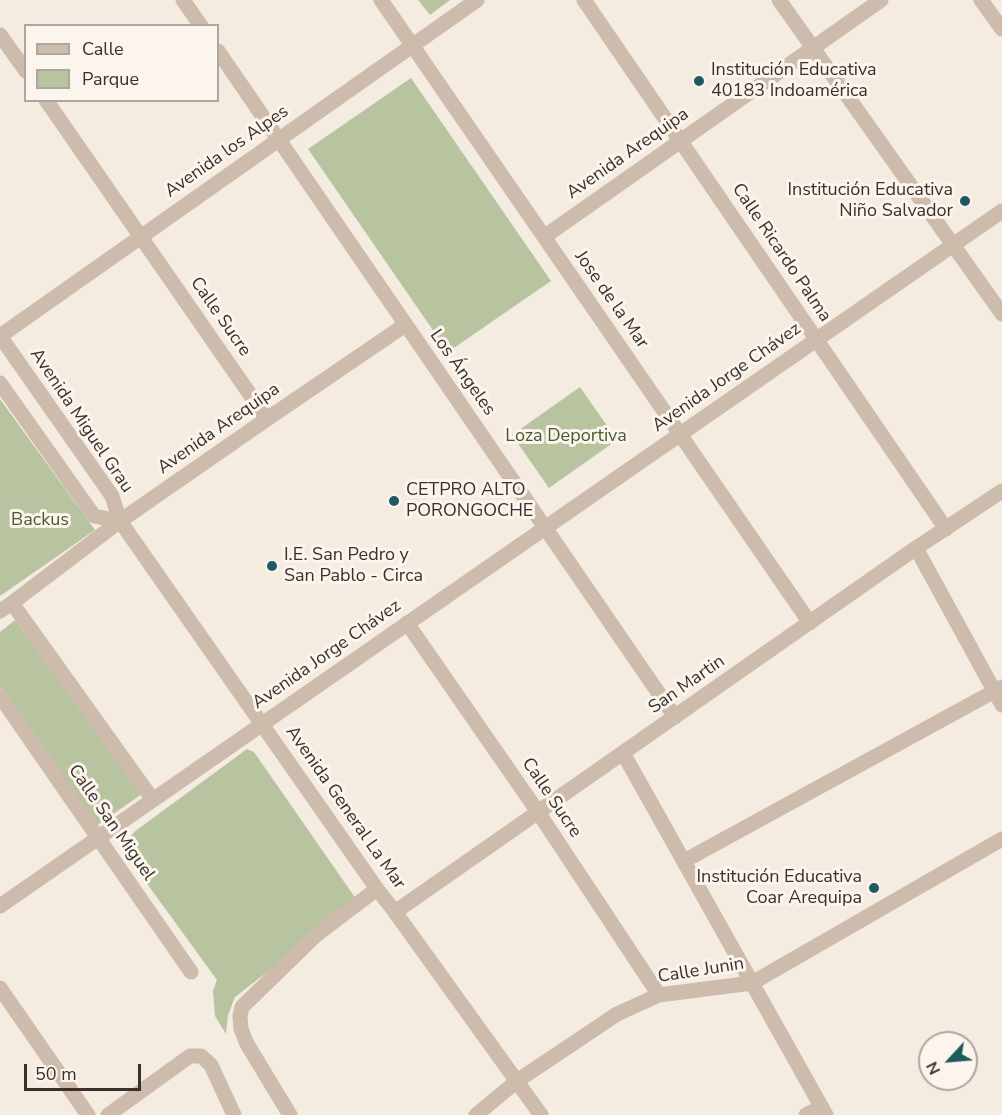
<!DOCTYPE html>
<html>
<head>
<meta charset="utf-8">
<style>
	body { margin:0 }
	#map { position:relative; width:1002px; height:1115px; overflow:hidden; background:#f4ebe1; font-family:"Nunito Sans",sans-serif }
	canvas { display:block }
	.legend { position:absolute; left:24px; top:24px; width:195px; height:78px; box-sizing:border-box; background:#fbf5ee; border:2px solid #aea6a0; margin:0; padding:8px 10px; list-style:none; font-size:18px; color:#3b302b }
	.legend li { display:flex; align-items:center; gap:12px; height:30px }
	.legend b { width:30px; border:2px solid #aea6a0 }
	.north { position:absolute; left:918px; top:1031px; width:60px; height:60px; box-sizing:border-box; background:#fbf5ee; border:2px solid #aea6a0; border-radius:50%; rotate:244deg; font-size:16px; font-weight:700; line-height:24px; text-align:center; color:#3b302b }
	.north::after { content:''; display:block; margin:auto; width:21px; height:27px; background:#1f5a5e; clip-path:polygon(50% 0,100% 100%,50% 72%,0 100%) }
	.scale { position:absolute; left:24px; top:1064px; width:117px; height:27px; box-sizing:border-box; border:3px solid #3b302b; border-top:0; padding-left:8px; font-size:18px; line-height:21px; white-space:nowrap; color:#3b302b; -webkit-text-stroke:4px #fbf5ee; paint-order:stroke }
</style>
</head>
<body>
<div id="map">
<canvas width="1002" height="1115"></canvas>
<ul class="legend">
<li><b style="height:8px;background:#cdbbac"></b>Calle</li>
<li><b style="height:16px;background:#b8c4a0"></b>Parque</li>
</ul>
<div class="north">N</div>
<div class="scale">50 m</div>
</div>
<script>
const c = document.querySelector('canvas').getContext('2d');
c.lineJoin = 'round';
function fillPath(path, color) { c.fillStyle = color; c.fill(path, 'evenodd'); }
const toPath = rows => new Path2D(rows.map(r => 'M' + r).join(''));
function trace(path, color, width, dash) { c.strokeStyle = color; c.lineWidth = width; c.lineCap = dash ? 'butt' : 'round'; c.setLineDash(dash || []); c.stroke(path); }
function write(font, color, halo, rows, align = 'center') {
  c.font = font + ' "Nunito Sans",sans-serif'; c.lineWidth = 6; c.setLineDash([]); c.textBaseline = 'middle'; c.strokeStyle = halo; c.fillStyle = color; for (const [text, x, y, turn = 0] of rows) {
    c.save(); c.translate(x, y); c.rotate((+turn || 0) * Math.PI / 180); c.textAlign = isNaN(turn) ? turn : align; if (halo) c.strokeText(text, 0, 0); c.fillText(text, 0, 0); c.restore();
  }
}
const green = toPath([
	[418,0,450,0,430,15],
	[411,78,551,281,448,352,308,149],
	[580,387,617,440,549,488,512,435],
	[0,399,95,530,0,596],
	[15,620,142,794,96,826,0,687,0,632],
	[247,749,254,752,354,896,353,906,235,997,228,1015,226,1034,215,1016,213,991,217,980,124,852,128,841,134,832]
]);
const minor = toPath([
	[183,0,201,26],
	[381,0,810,623],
	[584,0,946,529],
	[779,0,1002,314],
	[981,0,1002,29],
	[0,35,26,71],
	[218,51,675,717],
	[46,100,267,419],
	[544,237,881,0],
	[0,336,112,496,120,521,377,889,395,912,541,1115],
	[0,336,477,0],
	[0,383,94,516,120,521],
	[916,548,1002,705],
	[12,603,153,800],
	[0,611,12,603,120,521,267,419,405,325],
	[407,623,538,812,659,995],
	[0,696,191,972],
	[623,753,826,1115],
	[684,861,1002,687],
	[0,906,1002,211],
	[395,912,916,548,1002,491],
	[0,988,88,1115],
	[108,1115,190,1056,201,1056,211,1065,234,1115],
	[290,1115,247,1044,241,1029,240,1016,242,1007,316,935,377,889],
	[476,1115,517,1081,617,1014,659,995,752,983,1002,839],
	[806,1115,822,1107]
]);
const markers = [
	[699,81,6,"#1f5a5e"],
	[965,201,6,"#1f5a5e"],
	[394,501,6,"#1f5a5e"],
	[272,566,6,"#1f5a5e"],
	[874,888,6,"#1f5a5e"]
];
const poiNames = [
	["Institución Educativa",711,71],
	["40183 Indoamérica",711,92],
	["Institución Educativa",953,191,"right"],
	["Niño Salvador",953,212,"right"],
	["CETPRO ALTO",406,491],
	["PORONGOCHE",406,512],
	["I.E. San Pedro y",284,556],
	["San Pablo - Circa",284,577],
	["Institución Educativa",862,878,"right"],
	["Coar Arequipa",862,899,"right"]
];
const streetNames = [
	["Avenida los Alpes",227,152,-35],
	["Avenida Arequipa",628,154,-35],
	["Calle Ricardo Palma",781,253,56],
	["Jose de la Mar",611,300,55],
	["Calle Sucre",220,317,55],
	["Los Ángeles",462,373,55],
	["Avenida Jorge Chávez",727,378,-35],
	["Avenida Miguel Grau",81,421,56],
	["Avenida Arequipa",219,429,-35],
	["Avenida Jorge Chávez",327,655,-35],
	["San Martin",687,685,-35],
	["Calle Sucre",551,798,56],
	["Avenida General La Mar",345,808,55],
	["Calle San Miguel",111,823,55],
	["Calle Junin",701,971,-9]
];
const parkNames = [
	["Loza Deportiva",566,437],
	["Backus",40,521]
];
fillPath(green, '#b8c4a0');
trace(minor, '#cdbbac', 15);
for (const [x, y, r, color] of markers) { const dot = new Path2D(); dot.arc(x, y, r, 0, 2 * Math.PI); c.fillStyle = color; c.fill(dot); trace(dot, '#fbf5ee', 2); }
write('18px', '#3b302b', '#fbf5ee', poiNames, 'left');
write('18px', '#3b302b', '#fbf5ee', streetNames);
write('18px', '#4a5a2e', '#fbf5ee', parkNames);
</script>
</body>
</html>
